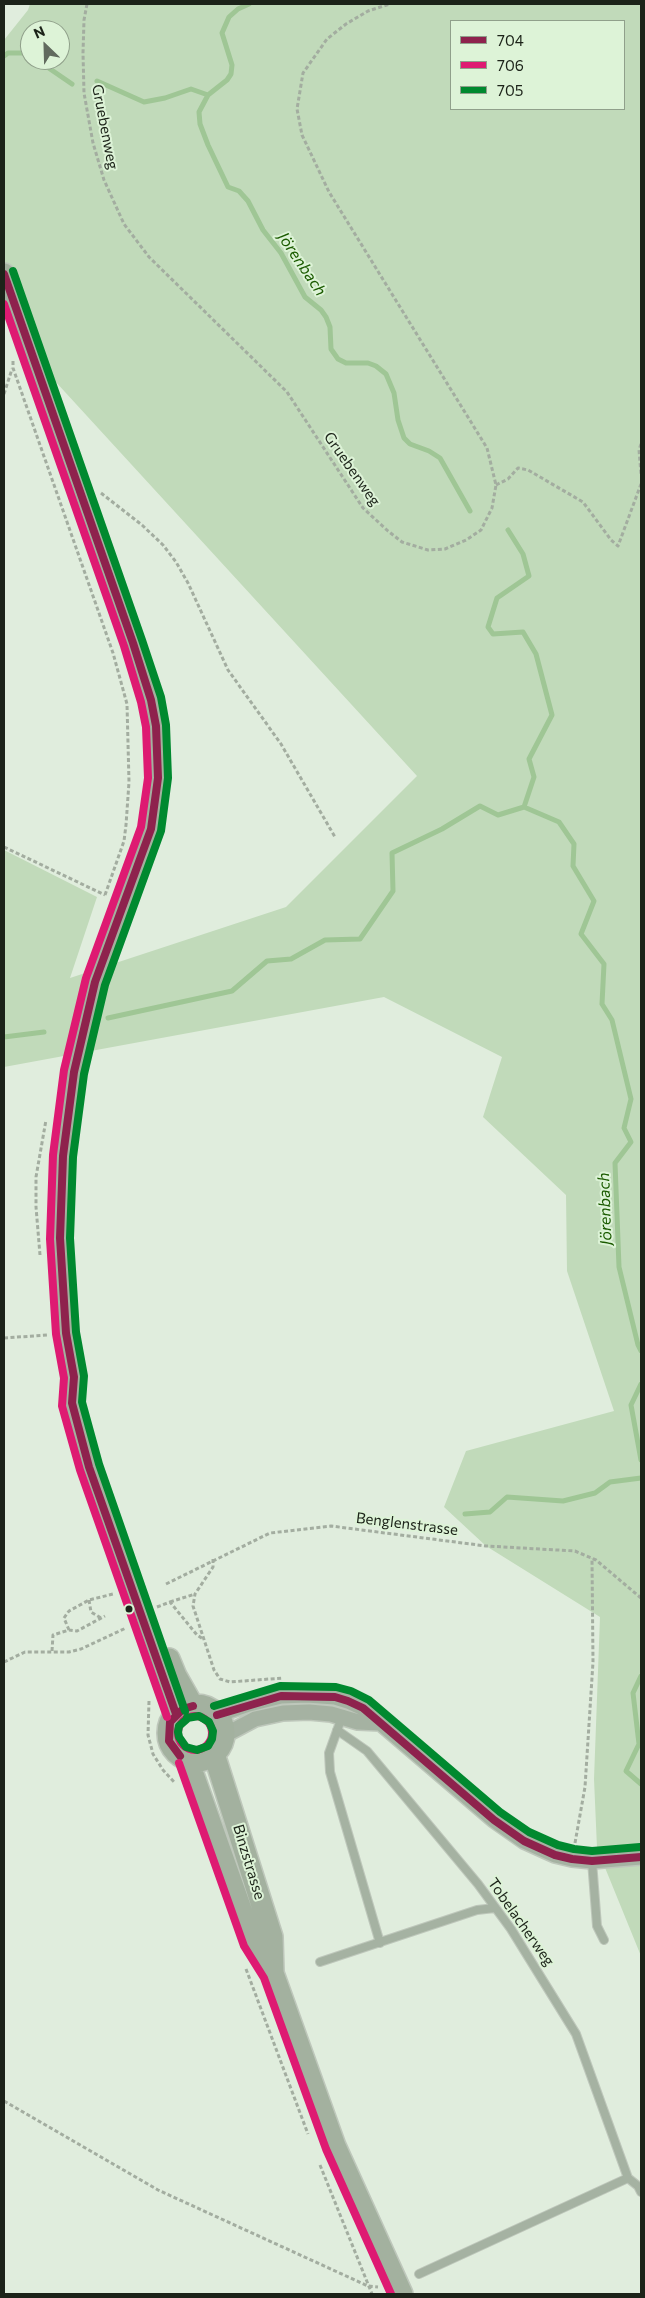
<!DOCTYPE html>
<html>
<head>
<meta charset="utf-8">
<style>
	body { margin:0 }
	#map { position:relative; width:645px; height:2298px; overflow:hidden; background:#e0eddd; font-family:Commissioner,sans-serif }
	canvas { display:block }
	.frame { position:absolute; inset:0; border:5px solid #1c2319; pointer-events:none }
	.legend { position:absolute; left:450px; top:20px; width:175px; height:90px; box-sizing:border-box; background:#ddf3d7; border:1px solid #90a08b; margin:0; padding:6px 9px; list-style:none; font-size:15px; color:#1c2319 }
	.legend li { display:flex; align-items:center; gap:10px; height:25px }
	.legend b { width:25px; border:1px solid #90a08b }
	.north { position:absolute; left:20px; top:20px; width:50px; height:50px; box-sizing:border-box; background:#ddf3d7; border:1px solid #90a08b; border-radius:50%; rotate:336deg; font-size:14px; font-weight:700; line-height:20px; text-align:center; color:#1c2319 }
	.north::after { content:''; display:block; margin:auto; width:18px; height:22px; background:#616a5e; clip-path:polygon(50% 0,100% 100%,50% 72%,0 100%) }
</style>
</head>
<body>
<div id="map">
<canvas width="645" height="2298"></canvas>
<div class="frame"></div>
<ul class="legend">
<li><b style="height:6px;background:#8e224d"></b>704</li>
<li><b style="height:6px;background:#de1a72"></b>706</li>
<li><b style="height:6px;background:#00892f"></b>705</li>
</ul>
<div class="north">N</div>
</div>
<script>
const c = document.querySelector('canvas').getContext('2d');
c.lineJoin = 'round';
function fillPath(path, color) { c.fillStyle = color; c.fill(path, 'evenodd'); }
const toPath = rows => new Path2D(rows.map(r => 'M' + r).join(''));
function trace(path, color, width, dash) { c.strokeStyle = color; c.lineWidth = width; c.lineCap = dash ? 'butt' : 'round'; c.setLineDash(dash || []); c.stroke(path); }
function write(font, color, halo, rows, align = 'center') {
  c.font = font + ' Commissioner,sans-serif'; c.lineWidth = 4; c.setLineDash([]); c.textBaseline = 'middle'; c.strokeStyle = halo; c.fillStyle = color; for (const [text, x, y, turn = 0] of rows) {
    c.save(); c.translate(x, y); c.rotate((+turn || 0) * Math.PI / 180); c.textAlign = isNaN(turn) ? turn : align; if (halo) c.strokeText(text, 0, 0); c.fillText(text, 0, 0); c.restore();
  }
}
const green = toPath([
	[30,4,641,4,641,1956,597,1848,594,1779,600,1617,486,1546,444,1507,466,1451,614,1411,567,1271,566,1195,483,1117,502,1057,384,997,4,1067,4,850,97,897,70,978,286,907,417,776,32,356,4,274,4,40,28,10],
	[451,21,624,21,624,109,451,109],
	[30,30,60,30,60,60,30,60]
]);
const stream = toPath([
	[249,4,238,9,229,17,222,33,232,65,231,74,227,80,208,95,199,112,200,124,208,145,228,187,239,191,248,201,263,230,281,253,305,297,321,310,326,317,330,327,331,349,338,359,346,363,368,363,376,366,386,374,394,393,398,420,404,438,410,444,429,451,440,458,470,511],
	[4,56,8,53,26,53,30,56],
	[37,60,72,84],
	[97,81,144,102,165,98,191,89,208,95],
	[508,530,523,554,529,576,497,598,488,627,493,634,523,632,536,654,552,715,529,759,534,777,524,807,559,822,574,844,573,866,594,901,581,934,604,964,602,1004,612,1020,631,1099,624,1128,631,1142,615,1163,619,1267,638,1345,641,1351],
	[108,1018,232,991,267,961,291,959,325,940,360,939,393,891,392,853,442,829,480,806,498,815,524,807],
	[4,1037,44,1032],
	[641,1384,631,1405,641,1460],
	[465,1514,490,1512,507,1497,563,1501,595,1493,610,1482,641,1478],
	[641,1676,633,1693,639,1744,626,1771,641,1784]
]);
const path = toPath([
	[87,4,84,20,83,53,84,93,93,143,104,180,124,224,149,257,287,392,363,508,388,531,402,542,428,550,445,549,466,540,481,530,492,508,496,485,487,448,329,192,302,135,297,109,303,73,327,39,346,24,368,11,390,4],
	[13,361,13,368,113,653,127,704,129,782,126,825,124,841,105,895],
	[4,394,12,369],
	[641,444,639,450,641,474],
	[496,485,508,479,518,468,528,470,583,502,611,540,618,546,641,484],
	[101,493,142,525,163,545,176,562,188,583,228,670,281,744,335,837],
	[4,847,105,895],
	[40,1255,36,1207,36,1177,46,1120],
	[4,1338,48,1335],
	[213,1559,213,1567,195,1594,193,1606,214,1670,220,1679,230,1682,283,1678],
	[166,1584,270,1533,331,1526,486,1546,575,1551,596,1560,641,1598],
	[89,1600,91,1612,101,1618],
	[170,1602,195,1594],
	[157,1607,170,1602,197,1635,203,1639],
	[69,1630,64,1618,69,1611,89,1600,113,1594],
	[52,1651,53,1635,69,1630,77,1631,105,1616],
	[4,1662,25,1652,69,1652,81,1649,126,1628],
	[149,1701,148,1735,153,1754,163,1770,175,1783],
	[575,1843,585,1787,593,1662,592,1558],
	[246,1969,308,2134],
	[4,2101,158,2190,368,2286,378,2287],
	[320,2165,372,2294]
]);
const lane = toPath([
	[343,1714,329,1753,330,1772,380,1943],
	[337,1730,367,1751,478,1884,511,1929,576,2034,628,2178,638,2186,641,2192],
	[592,1861,597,1926,604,1940],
	[320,1962,477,1910,495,1908],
	[419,2274,628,2178]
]);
const street = toPath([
	[217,1715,249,1704,281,1696,307,1695,335,1697,348,1701,363,1708,494,1820,524,1841,555,1855,572,1859,592,1861,641,1857],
	[223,1736,255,1719,283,1713,309,1712,331,1714,358,1722,380,1723]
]);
const secondary = toPath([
	[4,274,133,643,151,700,156,726,158,778,151,829,143,855,95,982,74,1072,63,1156,60,1238,66,1333,74,1377,72,1403,89,1467,176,1714],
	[169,1659,176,1676,193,1706],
	'168 1733a28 28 0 1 1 56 0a28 28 0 1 1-56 0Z',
	[214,1754,272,1937,273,1972],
	[188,1760,253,1943,273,1973,335,2146,402,2294]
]);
const bus1 = toPath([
	[4,274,133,643,151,700,156,726,158,778,151,829,95,982,74,1072,63,1156,60,1238,66,1333,74,1377,72,1403,89,1467,176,1714],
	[217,1715,281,1696,335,1697,348,1701,363,1708,494,1820,524,1841,555,1855,572,1859,592,1861,641,1857],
	[180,1756,169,1741,170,1722,183,1709,193,1706]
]);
const bus2 = toPath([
	[4,304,124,646,141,702,146,727,148,778,141,827,86,978,64,1070,53,1155,50,1239,56,1334,64,1378,62,1406,80,1470,167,1717],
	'178 1733a17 17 0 1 1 34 0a17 17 0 1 1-34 0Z',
	[179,1763,244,1946,264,1978,326,2149,391,2294]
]);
const bus3 = toPath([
	[13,271,142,640,161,697,166,725,168,778,161,831,105,985,84,1074,73,1157,70,1238,76,1332,84,1376,82,1402,99,1464,185,1711],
	[214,1706,280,1686,336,1687,351,1691,369,1700,500,1812,529,1832,558,1845,574,1849,592,1851,640,1847],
	[187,1719,179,1726,178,1732,179,1737,186,1747,197,1750,208,1746,212,1739,213,1731,209,1722,199,1716,187,1718]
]);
const markers = [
	[129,1609,4.5,"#1c2319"]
];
const streetNames = [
	["Gruebenweg",105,127,79],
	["Gruebenweg",352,469,55],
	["Benglenstrasse",407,1524,7],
	["Binzstrasse",249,1862,73],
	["Tobelacherweg",521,1922,55]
];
const waterNames = [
	["Jörenbach",302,264,56],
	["Jörenbach",605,1209,-92]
];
fillPath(green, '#c1daba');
trace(stream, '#9fc695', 5);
trace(lane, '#bec7bb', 10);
trace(street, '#bec7bb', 18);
trace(secondary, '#bec7bb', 24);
trace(path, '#a3ada0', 3, [4, 2.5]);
trace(lane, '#a5b2a2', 8);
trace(street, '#a5b2a2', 15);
trace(secondary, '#a3b19f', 21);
trace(bus1, '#8e224d', 8);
trace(bus2, '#de1a72', 8);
trace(bus3, '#00892f', 8);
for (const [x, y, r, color] of markers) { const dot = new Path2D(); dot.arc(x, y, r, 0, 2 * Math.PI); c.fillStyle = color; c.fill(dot); trace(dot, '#ddf3d7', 2); }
write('15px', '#1c2319', '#ddf3d7', streetNames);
write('italic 16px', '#1b5b00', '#ddf3d7', waterNames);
</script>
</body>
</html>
